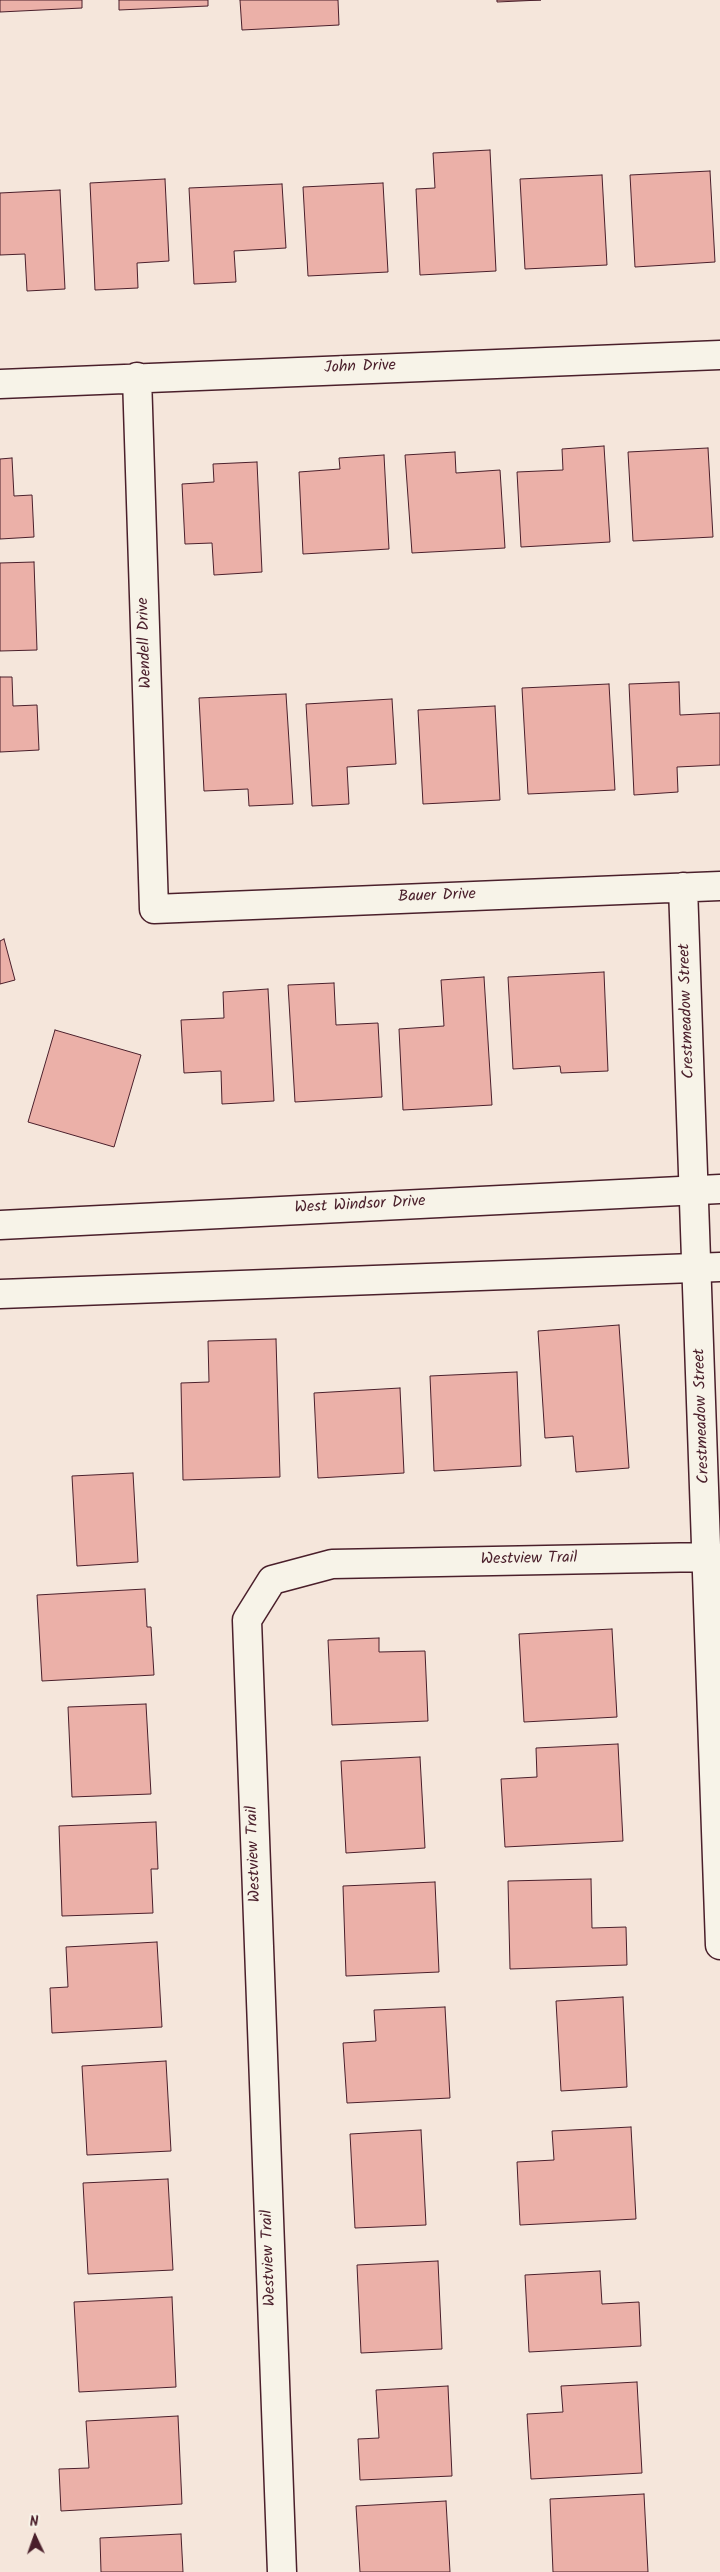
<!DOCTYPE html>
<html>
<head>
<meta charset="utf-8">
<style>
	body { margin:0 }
	#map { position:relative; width:720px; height:2572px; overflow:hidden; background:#f5e6db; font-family:Kalam,sans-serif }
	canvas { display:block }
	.north { position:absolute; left:10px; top:2512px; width:50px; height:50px; -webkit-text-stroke:4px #f7f3e8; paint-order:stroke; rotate:357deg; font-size:14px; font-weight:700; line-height:20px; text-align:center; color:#4a1f2b }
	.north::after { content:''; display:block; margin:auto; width:18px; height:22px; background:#4a1f2b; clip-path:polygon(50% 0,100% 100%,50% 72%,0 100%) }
</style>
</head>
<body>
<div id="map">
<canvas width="720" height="2572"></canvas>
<div class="north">N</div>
</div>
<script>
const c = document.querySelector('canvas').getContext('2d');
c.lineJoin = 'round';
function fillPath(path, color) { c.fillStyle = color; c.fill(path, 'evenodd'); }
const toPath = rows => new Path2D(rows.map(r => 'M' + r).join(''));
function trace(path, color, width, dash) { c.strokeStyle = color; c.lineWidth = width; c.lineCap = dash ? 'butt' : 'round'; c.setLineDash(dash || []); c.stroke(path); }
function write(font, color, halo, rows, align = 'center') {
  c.font = font + ' Kalam,sans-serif'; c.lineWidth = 5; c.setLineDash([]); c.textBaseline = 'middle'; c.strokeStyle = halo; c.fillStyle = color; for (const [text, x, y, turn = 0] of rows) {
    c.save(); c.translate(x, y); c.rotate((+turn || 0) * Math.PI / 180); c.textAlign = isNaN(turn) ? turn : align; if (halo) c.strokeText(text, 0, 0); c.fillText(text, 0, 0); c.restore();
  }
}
const building = toPath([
	[0,0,82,0,82,8,0,12,0,0],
	[119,0,208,0,208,6,119,10,119,0],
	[240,0,338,0,339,25,242,30,240,0],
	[497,0,541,0,497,2,497,0],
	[490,150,496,271,420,275,416,189,435,188,433,153,490,150],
	[710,171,715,262,635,267,630,175,710,171],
	[602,175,607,265,525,269,520,179,602,175],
	[165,179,169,261,137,263,138,288,95,290,90,183,165,179],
	[383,183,388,272,308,276,303,187,383,183],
	[282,184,286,248,234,251,236,282,194,284,189,188,282,184],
	[60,190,65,289,27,291,25,254,0,255,0,193,60,190],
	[604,446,610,542,521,547,517,472,563,470,562,449,604,446],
	[708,448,713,537,633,541,628,452,708,448],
	[455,452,456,473,500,470,505,548,412,553,405,455,455,452],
	[384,455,389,549,303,554,299,472,340,469,339,458,384,455],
	[12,458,14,496,32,495,34,537,0,539,0,459,12,458],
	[257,462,262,572,214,575,212,543,185,544,182,484,214,482,213,464,257,462],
	[34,562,37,650,0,651,0,563,34,562],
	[0,677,12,677,13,706,37,705,39,750,0,752,0,677],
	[679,682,680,715,720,713,720,765,677,767,678,792,634,795,629,684,679,682],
	[609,684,615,790,528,794,522,688,609,684],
	[286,694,293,804,249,806,248,789,204,791,199,698,286,694],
	[392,699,396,764,347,767,349,804,312,806,306,704,392,699],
	[495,706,500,800,423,804,418,710,495,706],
	[4,939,15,980,0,984,0,941,4,939],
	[604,972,608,1071,561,1073,560,1066,513,1069,508,977,604,972],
	[484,977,492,1105,403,1110,399,1029,444,1026,441,980,484,977],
	[334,983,336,1025,378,1023,382,1097,295,1102,288,985,334,983],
	[268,989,274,1101,222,1104,221,1071,184,1073,181,1020,224,1018,223,992,268,989],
	[55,1030,141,1055,114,1147,28,1122,55,1030],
	[619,1325,629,1468,576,1472,573,1436,545,1438,538,1331,619,1325],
	[276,1339,280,1477,183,1480,181,1383,209,1382,208,1341,276,1339],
	[517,1372,521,1466,434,1471,430,1376,517,1372],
	[400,1388,404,1473,318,1478,314,1393,400,1388],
	[133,1473,138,1562,77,1566,72,1476,133,1473],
	[145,1589,147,1627,151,1627,154,1675,42,1681,37,1595,145,1589],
	[612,1629,617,1717,524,1722,519,1634,612,1629],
	[379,1638,379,1652,425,1651,428,1721,332,1725,328,1640,379,1638],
	[146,1704,151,1794,72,1797,68,1707,146,1704],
	[618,1744,623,1841,505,1847,501,1779,537,1777,536,1748,618,1744],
	[420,1757,425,1848,346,1853,341,1761,420,1757],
	[156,1822,158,1869,151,1869,153,1913,62,1916,59,1826,156,1822],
	[591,1879,592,1928,626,1927,627,1965,510,1969,508,1881,591,1879],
	[435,1882,439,1972,346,1976,343,1886,435,1882],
	[157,1942,162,2027,52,2033,50,1988,68,1987,66,1947,157,1942],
	[623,1997,627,2087,561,2091,556,2001,623,1997],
	[445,2007,450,2098,347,2103,343,2043,376,2041,374,2010,445,2007],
	[166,2061,171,2151,87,2155,82,2066,166,2061],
	[631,2127,636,2219,520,2225,517,2162,554,2160,552,2131,631,2127],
	[421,2130,426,2225,355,2228,350,2134,421,2130],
	[168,2179,173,2270,88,2274,83,2183,168,2179],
	[438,2261,442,2349,361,2353,357,2265,438,2261],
	[600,2271,602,2304,639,2302,641,2346,529,2352,525,2275,600,2271],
	[172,2297,176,2387,79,2392,74,2302,172,2297],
	[637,2382,642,2473,531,2479,527,2414,563,2412,561,2386,637,2382],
	[448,2386,452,2476,360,2480,358,2439,379,2438,376,2390,448,2386],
	[178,2416,182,2504,61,2511,59,2469,89,2468,86,2421,178,2416],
	[644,2494,648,2572,553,2572,550,2499,644,2494],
	[446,2501,450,2572,360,2572,356,2506,446,2501],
	[181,2534,183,2572,101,2572,100,2538,181,2534]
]);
const minor = toPath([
	[137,377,154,909,720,886],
	[0,384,720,355],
	[683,887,720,1945],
	[282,2572,247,1620,272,1580,332,1564,707,1557]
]);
const tertiary = toPath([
	[0,1225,720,1189],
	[0,1294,720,1267]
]);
const streetNames = [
	["John Drive",360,368,-2],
	["Wendell Drive",146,643,-92],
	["Bauer Drive",437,897,-2],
	["Crestmeadow Street",688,1011,-92],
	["West Windsor Drive",360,1206,-3],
	["Crestmeadow Street",703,1416,-92],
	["Westview Trail",529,1560,-1],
	["Westview Trail",255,1854,-92],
	["Westview Trail",270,2258,-92]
];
fillPath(building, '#ebb0a8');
trace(building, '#4a1f2b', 1);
trace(minor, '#4a1f2b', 31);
trace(tertiary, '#4a1f2b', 31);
trace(minor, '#f7f3e8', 28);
trace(tertiary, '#f7f3e8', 28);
write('16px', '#4a1f2b', '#f7f3e8', streetNames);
</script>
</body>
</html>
